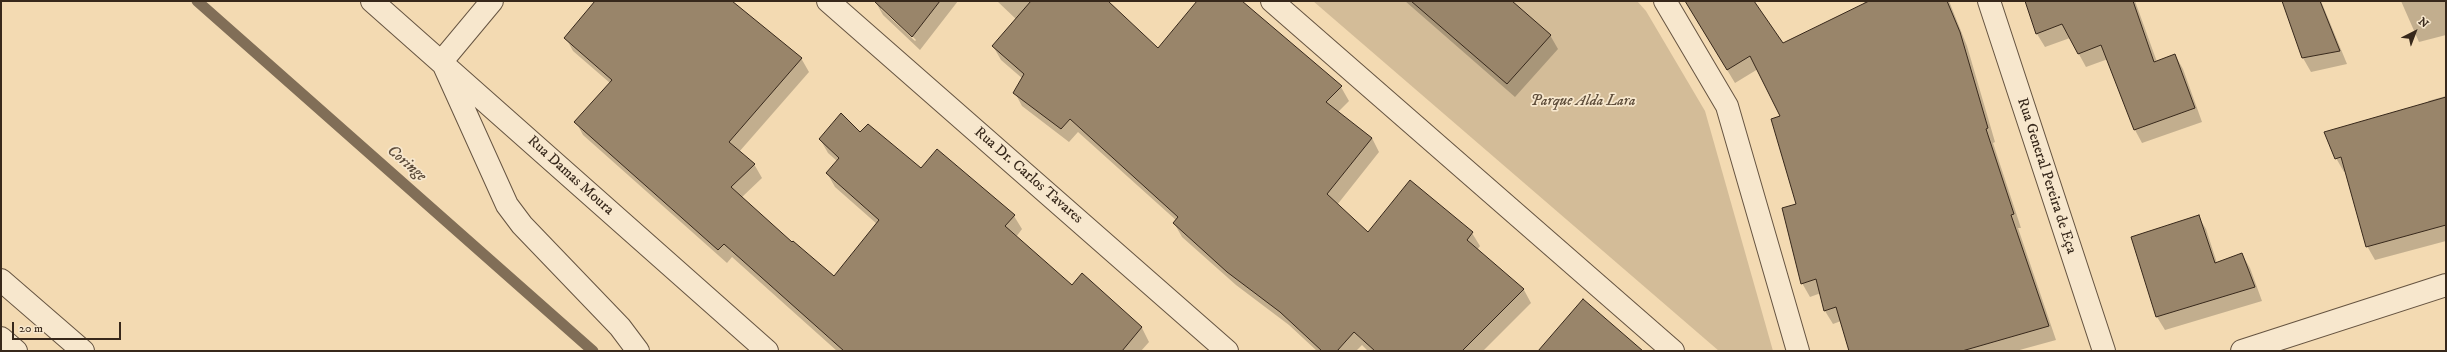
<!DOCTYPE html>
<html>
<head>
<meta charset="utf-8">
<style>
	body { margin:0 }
	#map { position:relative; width:2447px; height:352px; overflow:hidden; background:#f3dab2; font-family:"IM FELL DW Pica",serif }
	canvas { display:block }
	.frame { position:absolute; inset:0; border:2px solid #37281b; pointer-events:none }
	.north { position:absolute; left:2395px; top:12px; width:40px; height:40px; -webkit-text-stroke:3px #f7e7cd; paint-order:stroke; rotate:42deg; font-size:11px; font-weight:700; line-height:16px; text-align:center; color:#37281b }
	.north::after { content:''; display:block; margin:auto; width:14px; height:18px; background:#37281b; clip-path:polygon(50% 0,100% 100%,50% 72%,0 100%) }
	.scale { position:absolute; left:12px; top:322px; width:109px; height:18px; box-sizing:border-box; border:2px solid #37281b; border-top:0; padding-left:5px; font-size:12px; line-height:14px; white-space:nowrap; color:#37281b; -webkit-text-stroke:3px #f7e7cd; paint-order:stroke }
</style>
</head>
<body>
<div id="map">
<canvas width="2447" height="352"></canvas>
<div class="frame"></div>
<div class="north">N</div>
<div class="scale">20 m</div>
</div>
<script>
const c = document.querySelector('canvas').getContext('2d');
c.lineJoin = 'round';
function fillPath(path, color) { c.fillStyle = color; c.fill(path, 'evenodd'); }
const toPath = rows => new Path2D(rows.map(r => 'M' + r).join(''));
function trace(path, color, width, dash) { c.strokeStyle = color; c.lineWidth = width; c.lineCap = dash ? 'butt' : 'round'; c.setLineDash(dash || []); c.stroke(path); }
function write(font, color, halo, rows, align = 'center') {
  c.font = font + ' "IM FELL DW Pica",serif'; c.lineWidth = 3.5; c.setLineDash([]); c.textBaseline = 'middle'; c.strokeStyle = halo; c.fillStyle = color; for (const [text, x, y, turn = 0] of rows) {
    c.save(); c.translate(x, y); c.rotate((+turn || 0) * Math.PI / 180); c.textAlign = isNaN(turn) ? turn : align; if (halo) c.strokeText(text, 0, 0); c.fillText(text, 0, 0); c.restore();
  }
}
const green = toPath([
	[1313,1,1637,1,1646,11,1705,111,1773,351,1719,351]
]);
const shadow = toPath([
	[593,1,731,1,801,58,809,72,739,152,754,164,762,178,741,198,792,243,835,277,877,224,835,187,827,173,837,161,828,153,820,139,860,133,921,169,1014,216,1022,229,1016,237,1072,286,1082,275,1142,328,1149,342,1141,351,837,351,732,257,727,263,583,135,576,122,610,83,573,51,566,38,594,3],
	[875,1,958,1,920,50,883,15],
	[881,6,916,40,915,41,881,9],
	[997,1,1106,1,1158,49,1198,1,1240,1,1341,87,1349,101,1338,112,1372,138,1379,152,1337,205,1368,234,1472,233,1480,246,1477,250,1524,290,1531,303,1483,351,1368,351,1362,345,1356,351,1317,351,1289,325,1236,285,1182,237,1174,223,1177,221,1078,132,1069,142,1022,106,1015,93,1023,79,1001,60,993,46,1017,20],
	[1405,1,1511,1,1550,35,1558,49,1515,97],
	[1691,1,1753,1,1783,44,1865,4,1863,1,1949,1,1967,46,1995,142,1993,143,2021,228,2018,228,2056,340,2016,351,1850,351,1841,321,1833,324,1825,311,1821,293,1810,297,1802,283,1797,205,1782,117,1758,69,1735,83,1695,17],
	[2032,1,2135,1,2157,62,2175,55,2183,69,2202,122,2142,143,2135,130,2108,59,2086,67,2070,38,2045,47,2037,34],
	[2283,1,2321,1,2347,64,2311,72,2303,58],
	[2401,1,2446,1,2446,35,2419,42],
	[2446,96,2446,241,2375,260,2367,246,2346,171,2344,172,2336,158,2429,103,2428,101],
	[2198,216,2206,229,2217,263,2242,254,2250,268,2262,301,2165,330,2157,317,2132,237]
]);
const stream = toPath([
	[197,1,593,351]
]);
const building = toPath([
	[595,1,732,1,802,58,729,142,755,164,731,187,792,242,793,241,834,276,879,220,826,173,839,158,819,139,841,113,860,132,868,124,921,168,937,149,1015,215,1005,226,1072,285,1082,273,1142,327,1122,351,844,351,724,244,718,250,574,122,612,80,564,38,595,1],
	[874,1,940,1,912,37,874,1],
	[1031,1,1108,1,1158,48,1197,1,1242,1,1342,86,1326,102,1372,138,1327,194,1368,232,1410,180,1473,232,1467,240,1524,289,1462,351,1375,351,1354,332,1337,351,1322,351,1280,312,1227,272,1173,223,1178,217,1070,119,1061,129,1013,93,1024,74,992,46,1031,1],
	[1411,1,1512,1,1551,35,1507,84,1411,1],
	[1685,1,1754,1,1783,43,1869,1,1947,1,1960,32,1988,128,1986,129,2014,214,2011,215,2049,326,1962,351,1849,351,1836,307,1824,311,1816,279,1801,284,1782,208,1796,204,1771,119,1780,116,1750,56,1727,70,1685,1],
	[2025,1,2133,1,2154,62,2175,54,2195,108,2134,130,2101,45,2078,54,2062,24,2036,34,2025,1],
	[2282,1,2320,1,2340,51,2302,58,2282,1],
	[2446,97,2446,225,2366,247,2341,157,2335,159,2324,132,2446,97],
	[2199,215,2215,263,2242,253,2255,287,2156,317,2131,237,2199,215],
	[1583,299,1643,351,1538,351,1583,299]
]);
const minor = toPath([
	[372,1,767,351],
	[492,1,442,61,507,205,522,225,620,327,638,351],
	[828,1,1227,351],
	[1272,1,1673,351],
	[1665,1,1727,106,1798,351],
	[1989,1,2104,351],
	[1,280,83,351],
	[1,338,16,351],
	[2242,351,2446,285]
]);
const parkNames = [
	["Parque Alda Lara",1583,102]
];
const streetNames = [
	["Rua Damas Moura",570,176,42],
	["Rua Dr. Carlos Tavares",1028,176,41],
	["Rua General Pereira de Eça",2046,176,72]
];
const waterNames = [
	["Coringe",406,164,41]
];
fillPath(green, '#d3bc98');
fillPath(shadow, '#0003');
trace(stream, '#816e57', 11);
fillPath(building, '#99856a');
trace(building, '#37281b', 1);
trace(minor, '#665441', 24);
trace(minor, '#f7e7cd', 22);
write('italic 15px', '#5e4d3a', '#f7e7cd', parkNames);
write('15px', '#37281b', '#f7e7cd', streetNames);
write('italic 16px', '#5c4b39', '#f7e7cd', waterNames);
</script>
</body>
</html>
